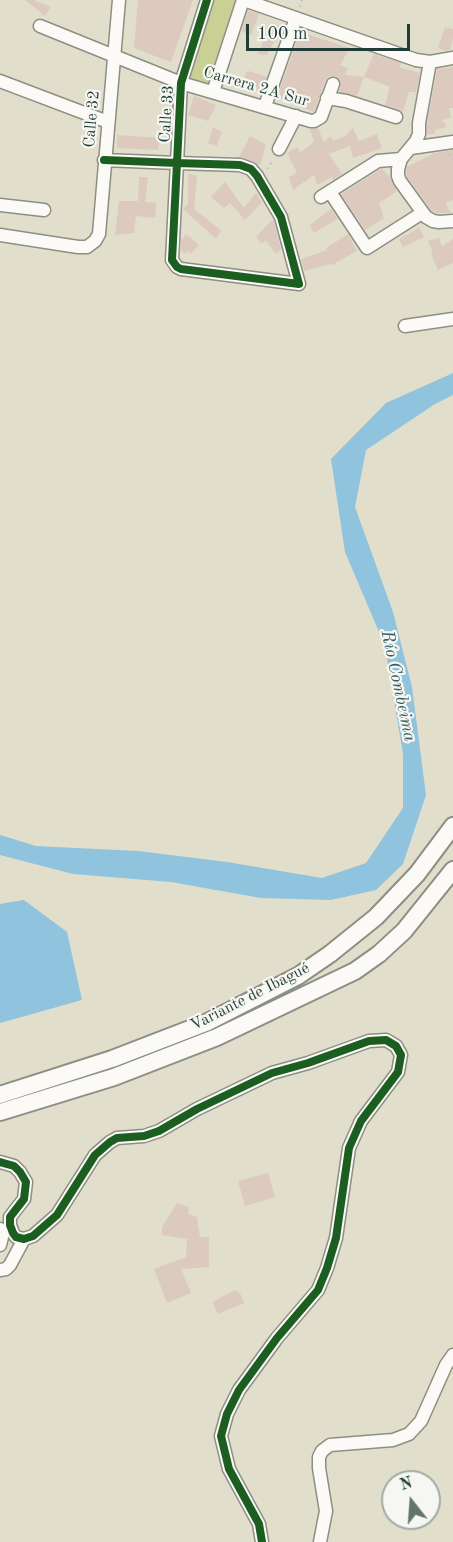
<!DOCTYPE html>
<html>
<head>
<meta charset="utf-8">
<style>
	body { margin:0 }
	#map { position:relative; width:453px; height:1542px; overflow:hidden; background:#e2decc; font-family:"Old Standard TT",serif }
	canvas { display:block }
	.north { position:absolute; left:381px; top:1470px; width:60px; height:60px; box-sizing:border-box; background:#f6f6f2; border:2px solid #a0aca6; border-radius:50%; rotate:343deg; font-size:16px; font-weight:700; line-height:24px; text-align:center; color:#1f3d34 }
	.north::after { content:''; display:block; margin:auto; width:21px; height:27px; background:#637569; clip-path:polygon(50% 0,100% 100%,50% 72%,0 100%) }
	.scale { position:absolute; left:246px; top:24px; width:164px; height:27px; box-sizing:border-box; border:3px solid #1f3d34; border-top:0; padding-left:8px; font-size:18px; line-height:21px; white-space:nowrap; color:#1f3d34; -webkit-text-stroke:4px #f6f6f2; paint-order:stroke }
</style>
</head>
<body>
<div id="map">
<canvas width="453" height="1542"></canvas>
<div class="north">N</div>
<div class="scale">100 m</div>
</div>
<script>
const c = document.querySelector('canvas').getContext('2d');
c.lineJoin = 'round';
function fillPath(path, color) { c.fillStyle = color; c.fill(path, 'evenodd'); }
const toPath = rows => new Path2D(rows.map(r => 'M' + r).join(''));
function trace(path, color, width, dash) { c.strokeStyle = color; c.lineWidth = width; c.lineCap = dash ? 'butt' : 'round'; c.setLineDash(dash || []); c.stroke(path); }
function write(font, color, halo, rows, align = 'center') {
  c.font = font + ' "Old Standard TT",serif'; c.lineWidth = 4.5; c.setLineDash([]); c.textBaseline = 'middle'; c.strokeStyle = halo; c.fillStyle = color; for (const [text, x, y, turn = 0] of rows) {
    c.save(); c.translate(x, y); c.rotate((+turn || 0) * Math.PI / 180); c.textAlign = isNaN(turn) ? turn : align; if (halo) c.strokeText(text, 0, 0); c.fillText(text, 0, 0); c.restore();
  }
}
const green = toPath([
	[207,0,243,0,213,92,182,83]
]);
const water = toPath([
	[453,373,453,395,435,404,366,450,355,507,393,612,412,687,426,795,403,864,376,890,331,900,261,898,171,882,73,874,0,855,0,835,36,846,138,851,227,862,322,878,366,863,403,808,403,754,385,646,345,552,331,459,386,403],
	[24,900,67,932,82,1000,0,1023,0,904]
]);
const building = toPath([
	[25,0,33,0,51,7,45,16],
	[138,0,193,0,171,62,134,48],
	[248,10,259,14,251,35,242,31],
	[273,23,282,27,267,55,257,54],
	[445,27,453,29,453,38,450,50,446,51,438,48],
	[300,32,350,48,340,65,348,68,345,75,364,77,357,96,339,92,341,82,336,77,332,76,328,77,325,81,314,112,277,97],
	[374,54,401,63,399,67,420,73,416,92,409,92,403,112,399,109,385,105,390,87,364,77,372,58],
	[453,67,453,108,449,108,451,118,442,120,447,127,435,130,435,134,427,134,427,124,437,69],
	[246,71,248,72,249,71,267,77,261,91,243,87],
	[194,96,216,105,208,121,188,115],
	[213,127,222,132,217,146,208,143],
	[318,128,324,143,330,136,333,141,345,136,353,128,359,141,377,134,382,148,353,158,350,146,329,154,342,174,333,180,332,177,317,185,314,175,293,190,289,177,297,173,287,153,298,147,300,153,314,142,310,129],
	[117,135,160,138,158,150,117,148],
	[250,136,266,145,260,165,239,157],
	[453,150,453,200,445,203,451,213,436,213,432,211,407,177,406,170,407,167,434,153],
	[381,169,382,169,390,177,397,191,379,203,384,218,365,230,341,194],
	[188,173,197,176,194,209,221,230,216,239,183,209,188,204],
	[139,177,148,177,145,202,156,203,155,218,136,216,134,233,115,235,119,201,138,201],
	[225,182,244,208,256,193,262,202,245,220,230,203,224,208,211,197],
	[331,209,338,219,314,233,310,225],
	[273,219,281,249,276,254,266,241,261,243,256,237],
	[419,228,424,237,403,247,399,239],
	[186,234,199,245,191,254,188,251,185,254,181,250,181,240],
	[348,234,357,251,332,265,331,264,304,271,301,259,327,250,326,248],
	[439,238,442,246,453,239,453,263,438,270,431,254,433,253,428,241],
	[268,1173,275,1197,245,1206,238,1181],
	[177,1203,188,1207,189,1214,197,1217,200,1237,209,1237,209,1267,181,1269,191,1293,167,1303,154,1269,186,1257,187,1239,162,1235,162,1227],
	[235,1290,240,1293,244,1303,218,1314,212,1302]
]);
const path = toPath([
	[300,7,302,0],
	[449,154,453,159],
	[267,169,274,159]
]);
const minor = toPath([
	[244,0,416,60,430,62,453,58],
	[40,26,181,83,311,121,314,121,321,117,333,84],
	[430,62,419,123,419,134,416,141,401,159,398,169,398,176,400,181,426,217,433,221,439,222,453,221],
	[0,81,108,122],
	[213,92,243,0],
	[327,98,346,101,396,117],
	[265,106,296,18],
	[411,148,453,142],
	[279,149,296,116],
	[104,160,177,163,240,165,251,169,257,176,281,217,299,284,181,269,177,267,172,260,177,163,181,83,207,0],
	[330,192,367,248,422,213],
	[321,197,378,161,401,159],
	[0,205,44,210],
	[0,235,78,247,87,247,95,241,99,234,119,0],
	[405,326,453,319],
	[0,1162,14,1166,20,1172,26,1182,24,1199,10,1217,10,1225,13,1233,16,1237,24,1239,33,1236,57,1215,95,1155,110,1142,117,1138,144,1136,159,1131,197,1109,272,1073,308,1063,369,1041,386,1040,396,1046,401,1055,398,1072,361,1121,349,1148,336,1238,327,1268,318,1290,277,1338,239,1390,227,1414,221,1436,229,1469,259,1524,262,1542],
	[0,1229,2,1237,0,1245],
	[0,1270,6,1269,10,1265,24,1239],
	[320,1542,326,1511,319,1468,319,1457,322,1451,330,1445,393,1440,409,1434,421,1421,446,1365,453,1355]
]);
const highway = toPath([
	[0,1095,112,1059,208,1022,298,976,330,954,376,917,417,874,453,826],
	[0,1112,114,1077,217,1037,355,971,379,954,404,931,453,870]
]);
const cycleway = toPath([
	[104,160,177,163,240,165,251,169,257,176,281,217,299,284,181,269,177,267,172,260,177,163,181,83,207,0],
	[0,1162,14,1166,20,1172,26,1182,24,1199,10,1217,10,1225,13,1233,16,1237,24,1239,33,1236,57,1215,95,1155,110,1142,117,1138,144,1136,159,1131,197,1109,272,1073,308,1063,369,1041,386,1040,396,1046,401,1055,398,1072,361,1121,349,1148,336,1238,327,1268,318,1290,277,1338,239,1390,227,1414,221,1436,229,1469,259,1524,262,1542]
]);
const streetNames = [
	["Carrera 2A Sur",256,87,16],
	["Calle 33",167,114,-86],
	["Calle 32",92,119,-85],
	["Variante de Ibagué",250,997,-27]
];
const waterNames = [
	["Río Combeima",398,686,78]
];
fillPath(green, '#cad095');
fillPath(water, '#90c3de');
fillPath(building, '#dccabf');
trace(minor, '#8c8f84', 15);
trace(highway, '#8c8f84', 20);
trace(path, '#bbbeb9', 2, [1.5, 4.5]);
trace(minor, '#fbfaf7', 12);
trace(highway, '#fbfaf7', 16);
trace(cycleway, '#1b5e20', 8);
write('16px', '#1f3d34', '#f6f6f2', streetNames);
write('italic 18px', '#325c60', '#f6f6f2', waterNames);
</script>
</body>
</html>
